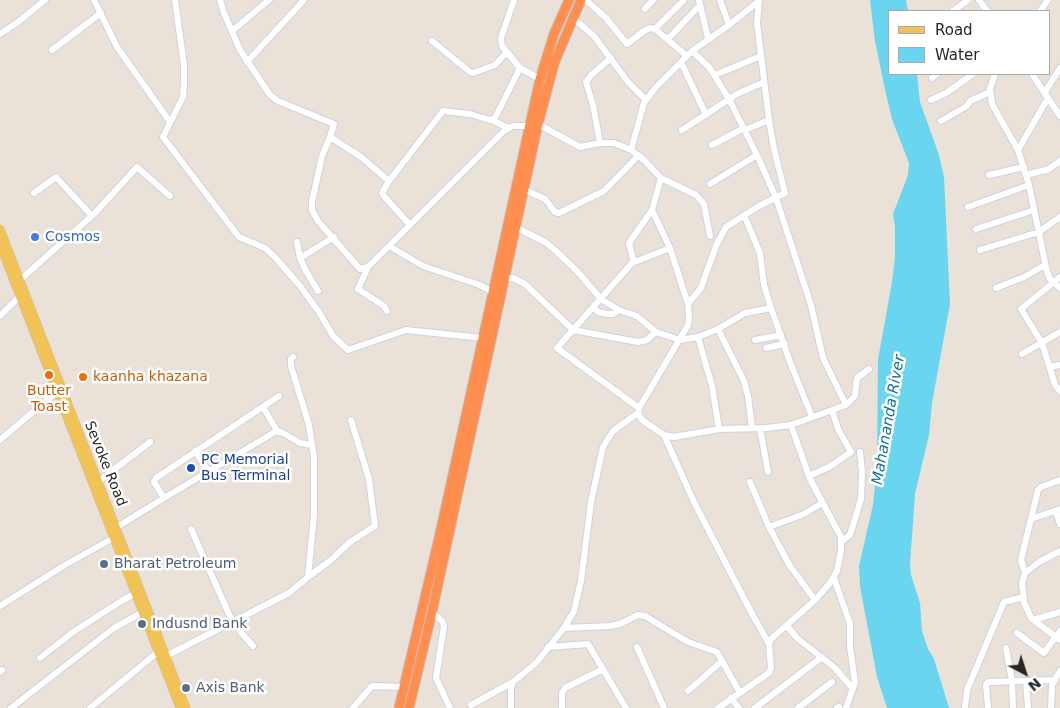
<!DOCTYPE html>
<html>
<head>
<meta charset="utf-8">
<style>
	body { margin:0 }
	#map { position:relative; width:1060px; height:708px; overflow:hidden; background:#eae1d8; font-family:"DejaVu Sans",sans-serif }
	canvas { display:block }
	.legend { position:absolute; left:888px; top:10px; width:162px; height:65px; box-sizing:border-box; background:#fff; border:1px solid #a9a9a9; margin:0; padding:6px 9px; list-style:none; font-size:15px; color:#272727 }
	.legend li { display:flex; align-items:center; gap:10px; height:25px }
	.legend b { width:25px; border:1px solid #a9a9a9 }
	.north { position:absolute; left:1000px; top:648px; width:50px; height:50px; -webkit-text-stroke:4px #fff; paint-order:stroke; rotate:140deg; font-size:14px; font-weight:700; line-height:20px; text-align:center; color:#272727 }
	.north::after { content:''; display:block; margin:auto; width:18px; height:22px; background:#272727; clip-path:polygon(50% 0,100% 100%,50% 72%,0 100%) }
</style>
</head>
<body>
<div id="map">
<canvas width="1060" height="708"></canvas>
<ul class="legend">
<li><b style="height:6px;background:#f1c256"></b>Road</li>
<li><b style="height:14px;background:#69d5ef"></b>Water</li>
</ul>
<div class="north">N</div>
</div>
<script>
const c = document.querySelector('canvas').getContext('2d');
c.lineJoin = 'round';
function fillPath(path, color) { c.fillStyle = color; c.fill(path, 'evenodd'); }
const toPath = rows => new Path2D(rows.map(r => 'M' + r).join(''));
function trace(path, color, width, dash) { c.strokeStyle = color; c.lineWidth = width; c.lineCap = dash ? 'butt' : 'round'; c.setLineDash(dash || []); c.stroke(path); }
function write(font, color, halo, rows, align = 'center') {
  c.font = font + ' "DejaVu Sans",sans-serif'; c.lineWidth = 5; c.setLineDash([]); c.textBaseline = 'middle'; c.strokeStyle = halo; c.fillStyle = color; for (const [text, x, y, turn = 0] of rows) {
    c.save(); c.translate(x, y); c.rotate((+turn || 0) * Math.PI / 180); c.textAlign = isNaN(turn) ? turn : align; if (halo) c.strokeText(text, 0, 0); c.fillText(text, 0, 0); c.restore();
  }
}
const water = toPath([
	[870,0,906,0,908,11,889,11,889,74,917,74,920,102,939,155,944,177,950,304,932,403,929,435,915,494,910,564,911,575,920,603,922,631,928,649,934,659,949,708,887,708,877,677,860,586,859,566,873,505,877,468,878,360,892,282,895,258,895,227,893,214,908,175,909,163,892,119,886,94,875,41]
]);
const minor = toPath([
	[94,0,117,47,170,122],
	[175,0,184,65,184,83,183,97,163,137,239,237,265,248,274,256,300,286,319,312,333,336,348,350,406,330,483,338],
	[220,0,224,13,240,50,270,95,278,101,334,124,330,137,322,156,312,202,312,210,318,221,360,269,368,267,504,131,513,126,529,126],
	[514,0,501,38,502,46,520,68,540,79],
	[586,0,606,18,627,44,644,31,650,28,655,29,687,56],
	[699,0,708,38],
	[720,0,729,25],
	[979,0,987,11],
	[645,9,653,0],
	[953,11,968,0],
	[1040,11,1048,0],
	[573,18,594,36,628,82,646,100],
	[655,29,684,0],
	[232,31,269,0],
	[0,34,18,22,45,0],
	[668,39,700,5],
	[432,41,470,72,473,73,495,65,506,53],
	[52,50,101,13],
	[692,51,709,67,729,99,757,155,776,198,811,305,823,358,846,405],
	[247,62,304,0],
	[681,62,706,115],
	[995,74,990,89,992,104,1018,150,1029,185,1047,272,1050,279,1060,288],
	[1032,74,1060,116],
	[715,75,761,56],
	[932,78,937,74],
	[1045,92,1060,68],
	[931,100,946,93,973,74],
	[492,120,508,128],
	[941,121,967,106,970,101,990,92],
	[538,124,580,147,600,143,614,143,631,150,644,160,661,178,652,210,670,248,688,304,689,318,688,325,639,408,638,413,642,420,664,435,674,437,719,429,766,428,791,425,846,405,855,396,857,378,869,369],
	[682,130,737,94,764,82],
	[745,130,769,120],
	[330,137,361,157,389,181],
	[600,143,593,105,586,82,591,75,611,58],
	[712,145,744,128],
	[631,150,644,103,656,87,692,51,729,25,759,1],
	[1018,150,1048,98],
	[989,175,1024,167],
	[1026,175,1049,169,1060,161],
	[661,178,696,195,704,204,710,236],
	[710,184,757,155],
	[523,189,545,199,555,212,559,213,604,191,638,156],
	[34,193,56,177,92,216],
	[968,207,1029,185],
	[744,215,760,253,764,285,771,308,790,362,812,417],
	[410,225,383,195,382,193,389,181,443,111,470,114,490,120,495,118,520,68],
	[515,227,545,242,556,251,577,271,601,299,619,310,637,316,656,332,680,340,698,337,718,329,745,313,771,308],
	[976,229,1034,210],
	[297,242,300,258,334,237],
	[389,246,423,266,477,284,486,288,493,294],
	[980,250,1039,232,1060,217],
	[300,258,305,269,318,291],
	[632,263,670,248],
	[368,267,358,289,384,306,387,311],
	[1060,277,1021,309,1042,343,1055,385,1060,391],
	[500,279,513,278,525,284,573,330,638,342,647,340,656,332],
	[20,280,95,213,137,167,170,196],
	[996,288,1024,277,1045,265],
	[688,304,701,288,716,246,726,227,759,206,785,193,774,149,769,120,757,23,759,0],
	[593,307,598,312,607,314,613,314,619,310],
	[0,316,20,296],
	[718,329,744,381,748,396,752,428],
	[698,337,712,386,719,429],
	[755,340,781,335],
	[766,348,785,344],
	[1022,354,1060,332],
	[293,357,291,359,291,366,309,425,314,458,314,515,308,577],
	[1050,367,1060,365],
	[639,408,557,348,632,263,633,259,629,243,652,210],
	[760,428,768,472],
	[276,431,283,433,300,443,312,445],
	[664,435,694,502,750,610,769,644],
	[0,440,60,389],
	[195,451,209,472],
	[809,476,829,467,851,452,838,429,832,410],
	[99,481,150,442],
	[750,482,769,527],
	[164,498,275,432,276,429,263,407],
	[1056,511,1060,524],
	[1031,519,1060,509],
	[117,527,164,498,154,482,156,478,279,396],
	[191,529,233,623,253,646],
	[842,541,850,535,861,499,862,472,860,452],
	[1060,551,1039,562,1025,573,1022,583,1024,602,1031,618,1060,640],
	[1025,573,1021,560,1038,490,1041,487,1060,480],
	[834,578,850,624,850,646,855,682,846,708],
	[815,600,790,566,769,527,804,514,822,503],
	[0,606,65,565,117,536],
	[432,612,442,621,444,626,436,678,450,708],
	[1033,620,1060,612],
	[787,626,797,638,835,668,853,689],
	[564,628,610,626,620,624,638,615,645,616,688,642,717,652,740,693],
	[1017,633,1044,653,1060,631],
	[548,647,588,644,626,708],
	[637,647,664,708],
	[1006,648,1012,681,1013,708],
	[166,656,289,593,308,577,331,560,350,542,375,526,369,479,351,420],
	[40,658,73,632,123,600,136,593],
	[0,672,2,670],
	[1026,681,1028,708],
	[688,691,722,661],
	[731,698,739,708],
	[471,705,513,682],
	[11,708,114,628,143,612],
	[90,708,158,652],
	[353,708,372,686,404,687],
	[511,708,511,688,513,682,536,663,564,628,574,611,581,581,591,502,603,447,613,431,638,413],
	[562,708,562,693,565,688,603,669],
	[718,708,769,673,771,668,769,644,771,639,815,600,830,583,837,571,841,550,841,537,810,479,791,425],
	[755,708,822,657],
	[798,708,832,682],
	[837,708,839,707],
	[965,708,967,690,1004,602,1024,597],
	[988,708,986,684,988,682,1054,680],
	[1051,708,1052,685,1060,671]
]);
const major = toPath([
	[0,229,186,708],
	[0,245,180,708]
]);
const highway = toPath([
	[399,708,439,538,540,79,554,34,569,0],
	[409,708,432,612,538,124,555,61,581,0]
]);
const markers = [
	[35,237,5,"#3f7fe0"],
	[49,375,5,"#e8710a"],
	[83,377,5,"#e8710a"],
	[191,468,5,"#1a4fb4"],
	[104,564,5,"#5c6f8a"],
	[142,624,5,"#5c6f8a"],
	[186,688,5,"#5c6f8a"]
];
const shopNames = [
	["Cosmos",45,237]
];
const foodNames = [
	["kaanha khazana",93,377],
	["Butter",49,391,"center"],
	["Toast",49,407,"center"]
];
const transitNames = [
	["PC Memorial",201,460],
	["Bus Terminal",201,476]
];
const streetNames = [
	["Sevoke Road",105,464,68]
];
const serviceNames = [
	["Bharat Petroleum",114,564],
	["Indusnd Bank",152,624],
	["Axis Bank",196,688]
];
const waterNames = [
	["Mahananda River",889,420,-80]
];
fillPath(water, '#69d5ef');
trace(minor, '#ced3e1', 8);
trace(major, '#c3c3c3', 9);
trace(highway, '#c3c3c3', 11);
trace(minor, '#fff', 6);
trace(major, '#f1c256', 8);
trace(highway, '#ff8e4f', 9);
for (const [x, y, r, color] of markers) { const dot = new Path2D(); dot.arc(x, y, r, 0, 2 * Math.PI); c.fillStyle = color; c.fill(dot); trace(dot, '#fff', 2); }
write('14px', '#366cbe', '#fff', shopNames, 'left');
write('14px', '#c56008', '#fff', foodNames, 'left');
write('14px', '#164399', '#fff', transitNames, 'left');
write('14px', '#272727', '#fff', streetNames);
write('14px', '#4e5e75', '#fff', serviceNames, 'left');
write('italic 15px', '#0c7297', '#fff', waterNames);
</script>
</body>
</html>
